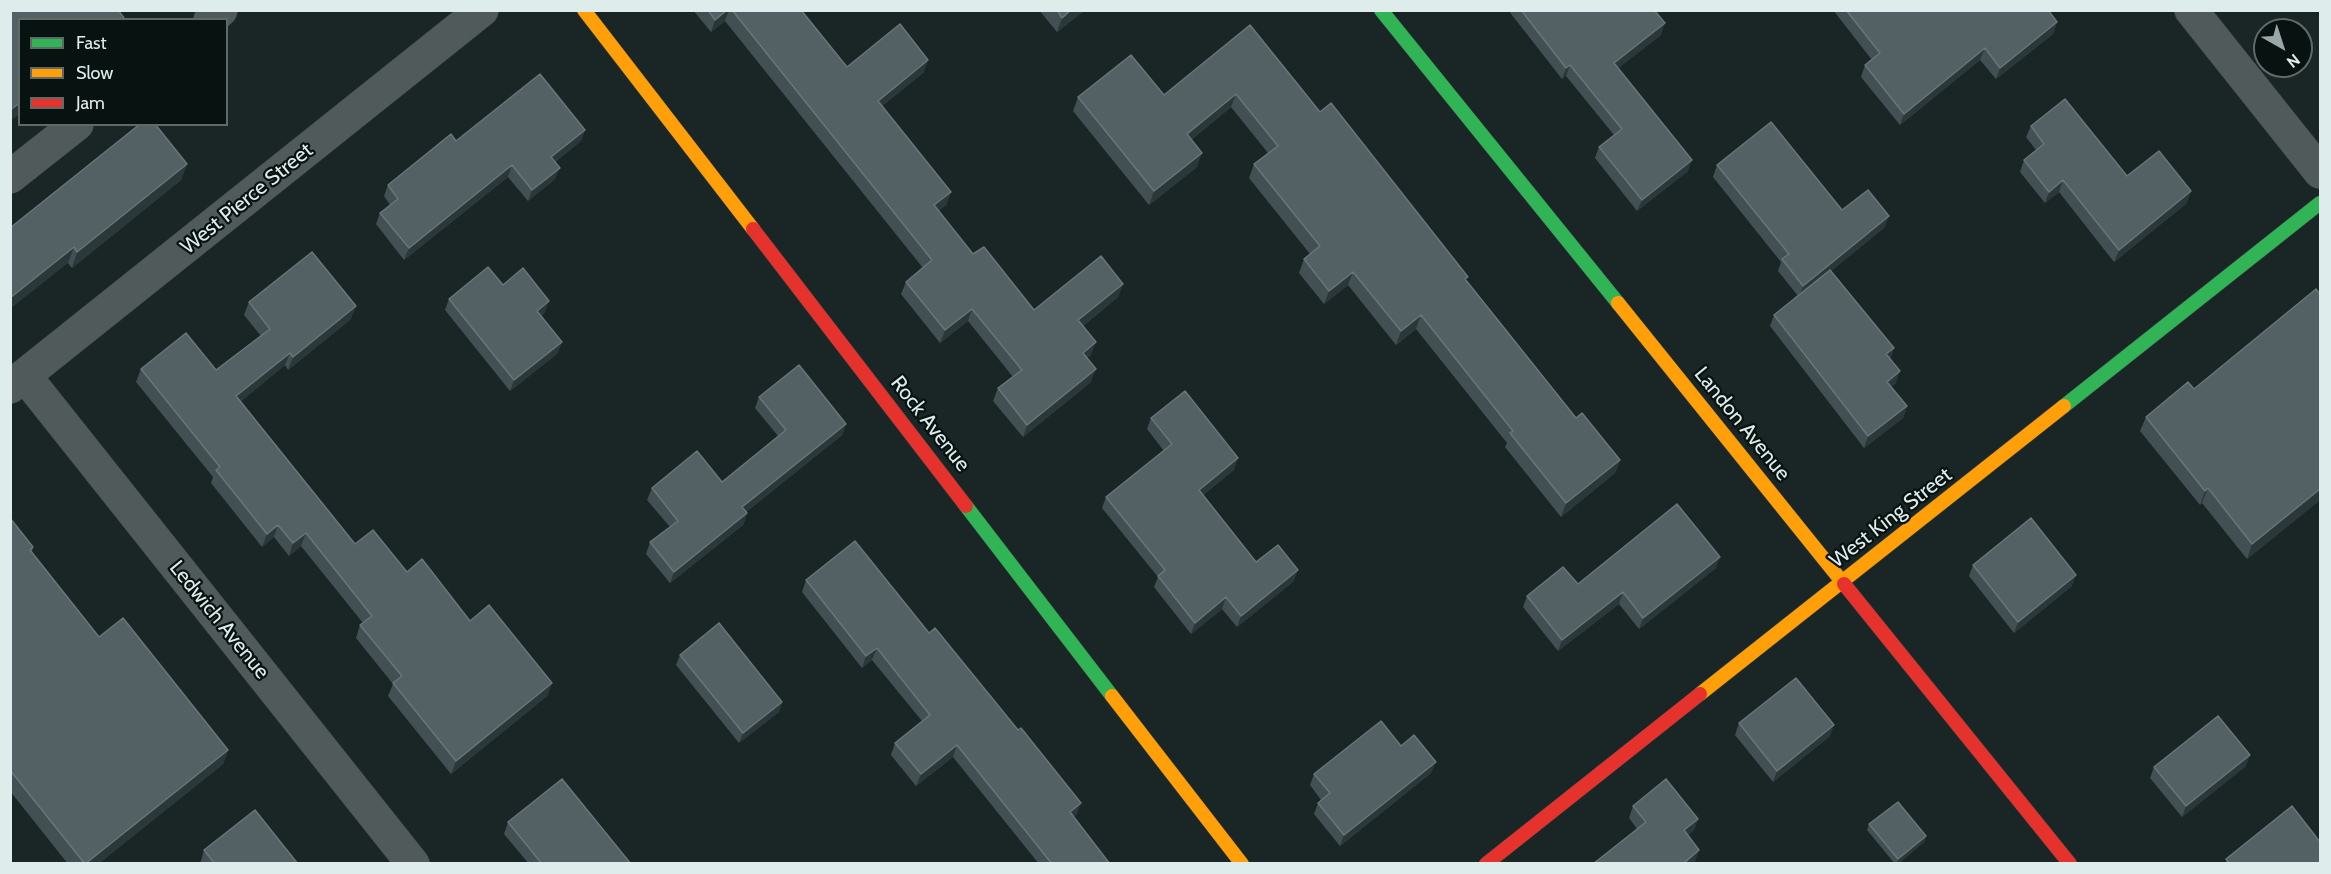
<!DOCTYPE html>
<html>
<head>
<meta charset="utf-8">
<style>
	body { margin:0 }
	#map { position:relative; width:2331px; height:874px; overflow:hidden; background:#1a2626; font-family:Cabin,sans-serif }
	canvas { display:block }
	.frame { position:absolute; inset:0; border:12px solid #deeceb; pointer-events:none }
	.legend { position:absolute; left:18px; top:18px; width:210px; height:108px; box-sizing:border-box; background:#081211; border:2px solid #5e6968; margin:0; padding:8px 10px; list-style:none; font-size:18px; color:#deeceb }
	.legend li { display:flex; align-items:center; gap:12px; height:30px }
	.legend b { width:30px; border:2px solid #5e6968 }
	.north { position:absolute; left:2253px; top:18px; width:60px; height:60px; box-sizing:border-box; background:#081211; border:2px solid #5e6968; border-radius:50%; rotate:141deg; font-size:16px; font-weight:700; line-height:24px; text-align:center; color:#deeceb }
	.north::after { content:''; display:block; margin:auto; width:21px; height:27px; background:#99a7a6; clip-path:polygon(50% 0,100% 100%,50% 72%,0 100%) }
</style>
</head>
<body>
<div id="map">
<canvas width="2331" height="874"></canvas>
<div class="frame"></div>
<ul class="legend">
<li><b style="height:8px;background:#30b455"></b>Fast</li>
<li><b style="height:8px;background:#ff9f0a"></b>Slow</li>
<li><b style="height:8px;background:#e5322d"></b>Jam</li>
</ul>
<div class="north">N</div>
</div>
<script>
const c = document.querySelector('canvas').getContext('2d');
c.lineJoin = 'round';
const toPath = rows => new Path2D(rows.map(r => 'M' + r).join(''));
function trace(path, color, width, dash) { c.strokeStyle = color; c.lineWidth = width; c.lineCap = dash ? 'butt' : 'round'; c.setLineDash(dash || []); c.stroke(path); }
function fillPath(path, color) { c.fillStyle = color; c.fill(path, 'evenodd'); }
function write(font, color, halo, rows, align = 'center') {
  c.font = font + ' Cabin,sans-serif'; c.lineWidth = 4.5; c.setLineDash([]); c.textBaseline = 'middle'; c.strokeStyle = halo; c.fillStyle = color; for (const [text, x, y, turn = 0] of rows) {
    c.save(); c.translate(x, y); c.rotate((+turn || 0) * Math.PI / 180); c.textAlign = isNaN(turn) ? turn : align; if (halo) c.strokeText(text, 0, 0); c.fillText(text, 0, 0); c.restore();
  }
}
const street = toPath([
	[2191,10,2320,172],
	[210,20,221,10],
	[10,177,77,124],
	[25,376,413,864],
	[10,387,482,10]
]);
const fast = toPath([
	[1381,10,1618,303],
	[2064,406,2320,203],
	[966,506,1112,696]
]);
const slow = toPath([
	[584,10,753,229],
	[1618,303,1844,584],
	[1700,694,2064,406],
	[1112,696,1242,864]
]);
const jam = toPath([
	[753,229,966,506],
	[1844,584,2070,864],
	[1486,864,1700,694]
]);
const wall = toPath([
	[693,10,801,10,847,67,924,72,882,106,951,192,946,205,938,211,973,254,1034,310,1123,284,1118,297,1083,326,1091,355,1087,358,1091,382,1023,437,993,401,998,388,1013,377,968,321,940,343,901,294,906,282,923,268,725,21,711,32],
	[1039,10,1085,10,1057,32],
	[1508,10,1654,10,1661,35,1618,68,1688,171,1637,211,1595,158,1599,147,1614,135,1566,76,1562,79],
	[1833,10,2048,10,2057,22,2053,34,1996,79,1980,60,1900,125,1861,77,1865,65,1872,60],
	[1250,25,1320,112,1466,280,1576,418,1620,460,1615,473,1561,517,1505,447,1507,443,1416,329,1396,345,1348,285,1324,304,1299,273,1304,259,1310,254,1249,178,1254,164,1268,153,1231,107,1191,140,1197,167,1149,205,1073,111,1078,97,1164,95],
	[2031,126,2127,176,2187,203,2114,262,2059,192,2045,203,2020,172,2024,160,2036,150,2026,137],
	[585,130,581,141,555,162,555,179,528,201,508,177,404,260,376,224,380,213,390,205,384,196,388,185,456,141],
	[187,164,181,180,72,268,68,263,10,228],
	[1717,165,1842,210,1885,227,1831,271,1894,348,1890,359,1896,383,1891,387,1907,406,1903,418,1864,448,1770,326,1774,315,1798,296,1778,271,1781,262,1713,177],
	[503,285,545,312,541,316,558,353,510,391,445,310,449,299],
	[2320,294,2320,500,2247,559,2202,503,2200,505,2140,431,2146,417,2194,389],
	[249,302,351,319,288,370,285,365,241,401,355,544,407,572,552,683,547,696,451,774,388,696,393,684,356,638,360,625,363,623,301,546,289,556,274,537,262,547,211,483,213,477,136,382,141,369,216,370,261,336,244,315],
	[759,397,846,424,842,435,746,512,747,513,743,525,670,583,646,554,650,542,670,527,647,500,652,488,722,482,778,436,755,408],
	[1151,418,1234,470,1203,495,1256,562,1294,581,1237,627,1222,609,1191,634,1154,587,1158,577,1102,508,1106,497,1164,451,1147,429],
	[10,518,33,547,32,552,99,637,228,750,223,764,98,864,68,864,10,791],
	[1973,565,2072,586,2014,633,1969,576],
	[1716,568,1639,629,1619,604,1558,651,1523,607,1527,596,1578,584],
	[806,580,1077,814,1073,817,1110,864,1039,864,953,757,916,786,891,755,895,743,922,721,872,660,862,668,802,592],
	[680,655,782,702,779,712,739,743,676,665],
	[1739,723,1830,736,1773,782,1735,735],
	[1401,746,1431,773,1340,846,1314,814,1318,803,1321,800,1310,785,1314,774],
	[2246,766,2182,817,2150,778,2154,767],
	[1633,806,1698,819,1694,830,1688,835,1695,862,1693,864,1593,864,1637,829,1629,818],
	[508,822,631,864,529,864,504,834],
	[1869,824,1926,836,1924,842,1898,864,1895,864,1867,830],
	[204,850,298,864,200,864]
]);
const shadedWall = toPath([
	[727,10,729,10,725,21,711,32,715,20],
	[1071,10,1085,10,1057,32,1062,18],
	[2057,22,2053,34,1996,79,2000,68],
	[1665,23,1661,35,1610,75,1614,63],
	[1985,48,1980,60,1900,125,1904,114],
	[928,60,924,72,873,113,878,101],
	[1570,65,1566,76,1562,79,1566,68],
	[1236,94,1231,107,1182,147,1187,134],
	[20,103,20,114,10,121,10,110],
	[585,130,581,141,547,168,551,157],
	[1202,153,1197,167,1149,205,1154,191],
	[1692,160,1688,171,1637,211,1642,200],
	[187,164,181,180,72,268,77,252],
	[512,165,508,177,404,260,409,248],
	[560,168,555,179,528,201,532,190],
	[2063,180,2059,192,2045,203,2049,192],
	[2191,191,2187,203,2114,262,2119,250],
	[951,192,946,205,930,218,934,205],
	[1889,216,1885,227,1799,297,1803,286],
	[74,247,68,263,10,309,10,298],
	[1353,272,1348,285,1324,304,1329,291],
	[1123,284,1118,297,1074,333,1078,320],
	[549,301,545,312,533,322,537,311],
	[356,306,351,319,288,370,293,357],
	[972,309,968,321,940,343,945,330],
	[1421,315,1416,329,1396,345,1401,331],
	[562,342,558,353,510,391,514,380],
	[1096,342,1091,355,1078,365,1083,353],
	[1894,348,1889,360,1886,354],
	[290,353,285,365,232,409,236,396],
	[1096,369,1091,382,1023,437,1027,425],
	[1900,371,1896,383,1883,393,1887,382],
	[1907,406,1903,418,1864,448,1868,436],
	[846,424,842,435,738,518,742,507],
	[1238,458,1234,470,1195,501,1199,490],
	[1620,460,1615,473,1561,517,1566,503],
	[2208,488,2202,503,2200,505,2205,491],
	[2320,489,2320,500,2247,559,2252,544],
	[747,513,743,525,670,583,674,572],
	[278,525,274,537,262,547,267,534],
	[306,533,301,546,289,556,293,543],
	[1720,557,1716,568,1639,629,1643,618],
	[1298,570,1294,581,1237,627,1241,616],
	[2076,575,2072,586,2014,633,2018,622],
	[1623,592,1619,604,1558,651,1562,640],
	[1226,597,1222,609,1191,634,1195,623],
	[877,648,872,660,862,668,866,656],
	[552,683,547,696,451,774,456,761],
	[782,702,779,712,739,743,743,733],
	[1834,725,1830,736,1773,782,1777,771],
	[957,745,953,757,916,786,921,774],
	[228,750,223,764,98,864,85,864],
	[2250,755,2246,766,2182,817,2186,806],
	[1436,762,1431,773,1340,846,1344,835],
	[1081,803,1077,814,1065,823,1070,812],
	[1698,819,1694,830,1680,842,1684,830],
	[1926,836,1924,842,1898,864,1897,864,1898,859],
	[1699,850,1695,862,1693,864,1683,864]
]);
const building = toPath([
	[10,10,118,10,124,18,122,20,20,20,20,103,10,110,10,10],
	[708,10,727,10,715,20,708,10],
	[732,10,801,10,847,67,900,24,928,60,878,101,951,192,934,205,973,254,984,247,1034,310,1101,256,1123,284,1078,320,1096,342,1083,353,1096,369,1027,425,998,388,1022,370,972,309,945,330,906,282,932,260,732,10],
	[1057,10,1071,10,1062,18,1057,10],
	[1521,10,1654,10,1665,23,1614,63,1692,160,1642,200,1599,147,1622,129,1570,65,1566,68,1521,10],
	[1846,10,2048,10,2057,22,2000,68,1985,48,1904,114,1865,65,1880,53,1846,10],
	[1250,25,1320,112,1331,103,1468,277,1465,279,1576,418,1582,413,1620,460,1566,503,1510,433,1513,431,1421,315,1401,331,1353,272,1329,291,1304,259,1320,246,1254,164,1278,146,1236,94,1187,134,1202,153,1154,191,1078,97,1131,55,1164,95,1250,25],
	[540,74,585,130,551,157,560,168,532,190,512,165,409,248,380,213,398,199,388,185,451,134,456,141,540,74],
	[2065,99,2127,176,2159,151,2191,191,2119,250,2063,180,2049,192,2024,160,2044,144,2031,126,2065,99],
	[1771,122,1842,210,1868,190,1889,216,1803,286,1782,259,1789,254,1717,165,1771,122],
	[140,124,155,124,187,164,77,252,74,247,10,298,10,228,140,124],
	[312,252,356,306,293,357,290,353,236,396,355,544,373,530,407,572,422,559,470,621,489,605,552,683,456,761,393,683,402,676,360,625,372,616,306,533,293,543,278,525,267,534,216,470,220,467,141,369,186,333,216,370,270,329,249,302,312,252],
	[488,267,503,285,523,268,549,301,537,311,562,342,514,380,449,299,488,267],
	[1830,270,1894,348,1886,354,1900,371,1887,382,1907,406,1868,436,1774,315,1830,270],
	[2316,289,2320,294,2320,489,2252,544,2208,488,2205,491,2146,417,2188,382,2194,389,2316,289],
	[799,365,846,424,742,507,747,513,674,572,650,542,678,521,652,488,697,451,722,482,786,430,759,397,799,365],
	[1185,391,1238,458,1199,490,1256,562,1278,545,1298,570,1241,616,1226,597,1195,623,1158,576,1165,570,1106,497,1172,444,1151,418,1185,391],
	[1677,504,1720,557,1643,618,1623,592,1562,640,1527,596,1563,567,1578,584,1677,504],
	[10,518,33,547,30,550,99,637,123,618,228,750,85,864,10,770,10,518],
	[2031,518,2076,575,2018,622,1973,565,2031,518],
	[855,541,929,633,935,628,1018,730,1021,728,1081,803,1070,812,1110,864,1052,864,957,745,921,774,895,743,930,715,877,648,866,656,806,580,855,541],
	[719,623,782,702,743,733,680,655,719,623],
	[1796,678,1834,725,1777,771,1739,723,1796,678],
	[2218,716,2250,755,2186,806,2154,767,2218,716],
	[1381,721,1401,746,1414,735,1436,762,1344,835,1318,803,1330,793,1314,774,1381,721],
	[562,779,631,864,542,864,508,822,562,779],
	[1666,779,1698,819,1684,830,1699,850,1683,864,1593,864,1646,822,1633,806,1666,779],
	[1898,802,1926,836,1898,859,1869,824,1898,802],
	[2292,806,2320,842,2320,864,2229,864,2226,859,2292,806],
	[255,810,298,864,215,864,204,850,255,810]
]);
const streetNames = [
	["West Pierce Street",247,199,-39],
	["Rock Avenue",930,424,52],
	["Landon Avenue",1742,424,51],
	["West King Street",1891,518,-38],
	["Ledwich Avenue",219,620,51]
];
trace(street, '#394242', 34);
trace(fast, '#394242', 15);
trace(slow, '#394242', 15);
trace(jam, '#394242', 15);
trace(street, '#515a5a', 33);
trace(fast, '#30b455', 14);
trace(slow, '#ff9f0a', 14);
trace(jam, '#e5322d', 14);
fillPath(wall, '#425053');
fillPath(shadedWall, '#2b383a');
fillPath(building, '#536164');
trace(building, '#687679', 1.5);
write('21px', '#deeceb', '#081211', streetNames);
</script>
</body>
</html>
